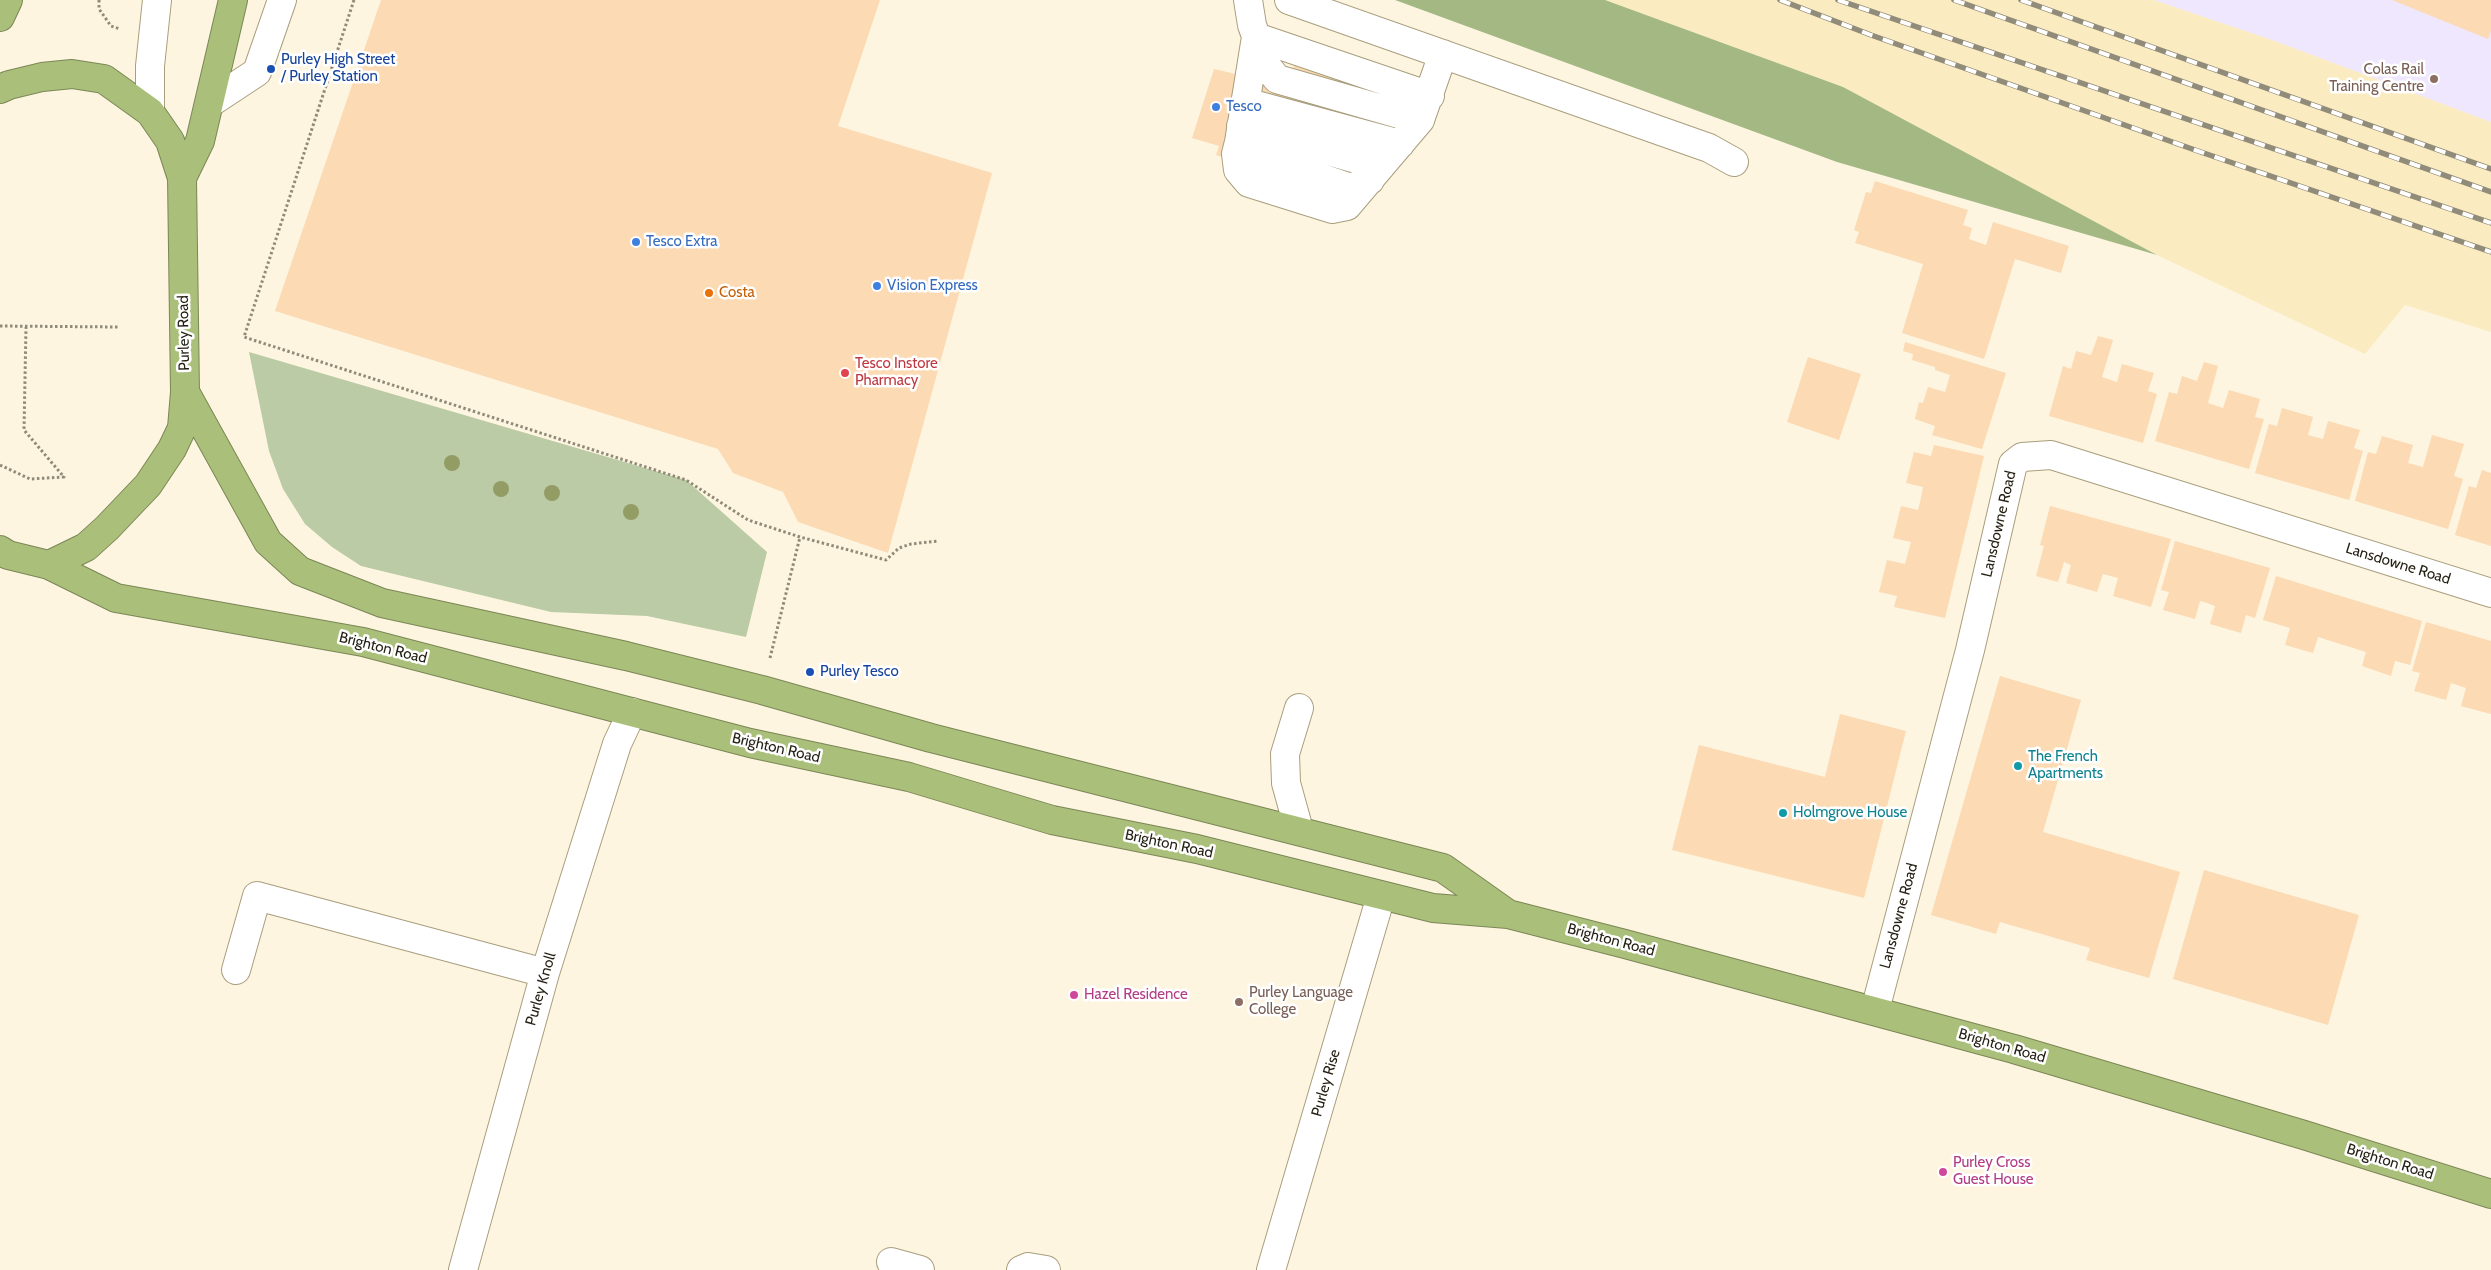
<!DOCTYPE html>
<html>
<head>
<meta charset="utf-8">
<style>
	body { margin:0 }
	canvas { display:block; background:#fdf5e0 }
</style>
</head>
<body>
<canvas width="2491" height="1270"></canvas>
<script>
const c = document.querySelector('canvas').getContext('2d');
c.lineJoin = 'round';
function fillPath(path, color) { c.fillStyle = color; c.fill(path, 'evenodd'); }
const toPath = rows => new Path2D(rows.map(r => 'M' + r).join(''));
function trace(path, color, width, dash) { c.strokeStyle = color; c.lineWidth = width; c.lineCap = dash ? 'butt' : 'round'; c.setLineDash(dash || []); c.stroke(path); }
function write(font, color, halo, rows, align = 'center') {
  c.font = font + ' Cabin,sans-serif'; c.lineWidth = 5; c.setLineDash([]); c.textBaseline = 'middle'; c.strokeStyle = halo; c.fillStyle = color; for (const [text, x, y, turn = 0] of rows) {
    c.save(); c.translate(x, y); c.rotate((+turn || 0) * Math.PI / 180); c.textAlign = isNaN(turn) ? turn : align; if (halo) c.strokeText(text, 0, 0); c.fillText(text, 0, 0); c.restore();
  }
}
const built = toPath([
	[1605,0,2154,0,2275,41,2491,122,2491,332,2405,305,2365,354,2157,255,1843,87]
]);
const education = toPath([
	[2154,0,2491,0,2491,122,2275,41]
]);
const green = toPath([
	[249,352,686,480,767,552,746,637,647,616,551,612,361,566,332,547,305,524,283,489,269,451]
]);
const forest = toPath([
	[1395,0,1605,0,1843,87,2157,255,1837,162]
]);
const building = toPath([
	[381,0,880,0,838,126,992,173,888,553,798,522,783,492,733,473,718,449,275,311],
	[2392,0,2491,0,2491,31,2488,39],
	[1298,51,1369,73,1330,198,1260,176,1262,169,1216,155,1219,146,1192,138,1214,69,1240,75,1290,79],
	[1875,181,1968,210,1963,225,1972,228,1969,239,1986,245,1993,222,2069,246,2061,273,2015,259,1984,359,1902,333,1923,264,1855,243,1859,232,1854,230,1866,192,1871,193],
	[2098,336,2113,340,2102,377,2117,382,2122,364,2154,373,2148,391,2157,394,2143,443,2049,416,2063,366,2071,369,2076,351,2091,355],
	[1905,342,2006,373,1982,449,1932,435,1935,426,1915,419,1919,402,1923,403,1928,387,1945,392,1950,375,1935,370,1935,367,1912,360,1913,354,1903,351],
	[1808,357,1861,374,1839,440,1787,422],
	[2204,362,2218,366,2208,403,2223,408,2229,390,2260,399,2255,417,2264,419,2249,469,2155,441,2169,392,2177,394,2182,376,2197,381],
	[2282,408,2313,417,2308,435,2315,437,2323,439,2328,421,2360,430,2354,448,2363,451,2349,500,2255,473,2269,424,2277,426],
	[2432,435,2464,444,2454,476,2463,479,2448,529,2355,501,2368,452,2376,454,2382,436,2413,445,2408,463,2423,467],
	[1934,445,1984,456,1945,618,1894,607,1897,596,1879,592,1887,560,1905,564,1911,542,1893,538,1901,506,1918,510,1920,502,1923,487,1906,483,1914,452,1931,456],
	[2482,470,2491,473,2491,546,2455,535,2469,486,2476,488],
	[2050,506,2171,539,2151,607,2113,596,2118,578,2103,574,2097,592,2066,583,2071,565,2064,562,2058,582,2036,576,2044,546,2040,545],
	[2175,541,2270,568,2255,618,2246,615,2241,633,2210,624,2215,606,2207,603,2200,601,2195,619,2163,610,2169,592,2161,590],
	[2276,576,2422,621,2410,665,2395,661,2391,676,2362,666,2366,652,2318,637,2313,653,2285,645,2290,628,2263,620],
	[2426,622,2491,641,2491,714,2461,706,2466,688,2451,683,2446,700,2414,691,2420,673,2412,671],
	[2000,676,2081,700,2043,832,2180,872,2149,978,2086,960,2090,948,2000,922,1996,934,1931,915],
	[1840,714,1906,731,1864,898,1672,850,1699,745,1825,777],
	[2204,870,2359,915,2328,1025,2173,979]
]);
const path = toPath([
	[99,0,99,9,111,26,120,29],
	[354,0,244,337,686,480,748,520,800,537,886,560,899,548,911,544,938,541],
	[0,326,119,327],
	[0,465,30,479,64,477,24,430,26,327],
	[770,658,800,537]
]);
const minor = toPath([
	[1248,0,1252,25,1266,65,1277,79,1420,120,1443,54],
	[1289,0,1709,148,1734,162],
	[1245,102,1400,144],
	[210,103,257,72,282,0],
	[150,112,150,66,157,0],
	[1241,126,1381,166],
	[1239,142,1236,154,1238,170,1249,183,1332,209,1347,206,1420,120],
	[1370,180,1351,188,1250,154,1239,142,1256,37,1430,96],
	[1299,708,1285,754,1286,783,1299,830],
	[236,970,257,896,545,973],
	[1875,1010,1970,650,2013,464,2022,457,2051,455,2491,593],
	[891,1262,920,1270],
	[463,1270,545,973,617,744,632,712],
	[1021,1270,1028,1267,1046,1270],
	[1271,1270,1381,896]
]);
const highway = toPath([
	[0,17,8,0],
	[0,89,9,85,42,77,72,74,104,79,150,112,170,141,182,178],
	[185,392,268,542,300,571,382,603,626,656,762,690,931,738,1443,868,1508,914],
	[0,550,8,555,49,565,116,598,363,642,750,743,909,777,1052,820,1197,849,1433,908,1508,914,1625,944,2014,1049,2304,1135,2491,1194],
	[49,565,86,547,107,528,148,485,172,449,182,428,185,392,182,178,200,141,233,0]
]);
const rail = toPath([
	[1780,0,1871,35,2195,150,2491,252],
	[1838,0,2491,223],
	[1954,0,2491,192],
	[2021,0,2491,169]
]);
const trees = [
	[452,463],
	[501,489],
	[552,493],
	[631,512]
];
const markers = [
	[271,69,5,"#1a4fb4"],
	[2434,79,5,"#8d6e63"],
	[1216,107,5,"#3f7fe0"],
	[636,242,5,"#3f7fe0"],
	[877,286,5,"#3f7fe0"],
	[709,293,5,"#e8710a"],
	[845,373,5,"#e0444e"],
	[810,672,5,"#1a4fb4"],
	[2018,766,5,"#0f9aa8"],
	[1783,813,5,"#0f9aa8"],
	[1074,995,5,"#d1479c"],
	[1239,1002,5,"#8d6e63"],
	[1943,1172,5,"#d1479c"]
];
const transitNames = [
	["Purley High Street",281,60],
	["/ Purley Station",281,77],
	["Purley Tesco",820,672]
];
const educationNames = [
	["Colas Rail",2424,70],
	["Training Centre",2424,87],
	["Purley Language",1249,993,"left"],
	["College",1249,1010,"left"]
];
const shopNames = [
	["Tesco",1226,107],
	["Tesco Extra",646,242],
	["Vision Express",887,286]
];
const foodNames = [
	["Costa",719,293]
];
const streetNames = [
	["Purley Road",184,333,-91],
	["Lansdowne Road",1999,524,-77],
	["Lansdowne Road",2398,564,17],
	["Brighton Road",383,648,14],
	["Brighton Road",776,748,13],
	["Brighton Road",1169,844,12],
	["Lansdowne Road",1899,916,-75],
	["Brighton Road",1611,940,15],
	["Purley Knoll",541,989,-74],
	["Brighton Road",2002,1046,16],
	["Purley Rise",1326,1083,-74],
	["Brighton Road",2390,1162,17]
];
const healthNames = [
	["Tesco Instore",855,364],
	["Pharmacy",855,381]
];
const cultureNames = [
	["The French",2028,757],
	["Apartments",2028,774],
	["Holmgrove House",1793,813]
];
const hotelNames = [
	["Hazel Residence",1084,995],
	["Purley Cross",1953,1163],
	["Guest House",1953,1180]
];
fillPath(built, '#faebc0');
fillPath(education, '#efe7fd');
fillPath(green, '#bacba5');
fillPath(forest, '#a3b883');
fillPath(building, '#fbdab4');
trace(minor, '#a99e7d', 30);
trace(highway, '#7b8756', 30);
trace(path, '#908a79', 3, [2.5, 2.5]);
trace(minor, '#fff', 28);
trace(highway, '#aabf7a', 28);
trace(rail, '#918b7a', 5.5);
trace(rail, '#fff', 4, [11]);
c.fillStyle = '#939c65';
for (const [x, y] of trees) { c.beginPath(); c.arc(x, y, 8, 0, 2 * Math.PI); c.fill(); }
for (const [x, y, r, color] of markers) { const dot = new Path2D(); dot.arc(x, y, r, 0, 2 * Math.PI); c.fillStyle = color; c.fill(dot); trace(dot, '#fff', 2); }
write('15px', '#164399', '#fff', transitNames, 'left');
write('15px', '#785e54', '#fff', educationNames, 'right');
write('15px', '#366cbe', '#fff', shopNames, 'left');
write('15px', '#c56008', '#fff', foodNames, 'left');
write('15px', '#241f13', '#fff', streetNames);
write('15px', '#be3a42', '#fff', healthNames, 'left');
write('15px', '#0d838f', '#fff', cultureNames, 'left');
write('15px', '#b23c85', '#fff', hotelNames, 'left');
</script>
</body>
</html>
